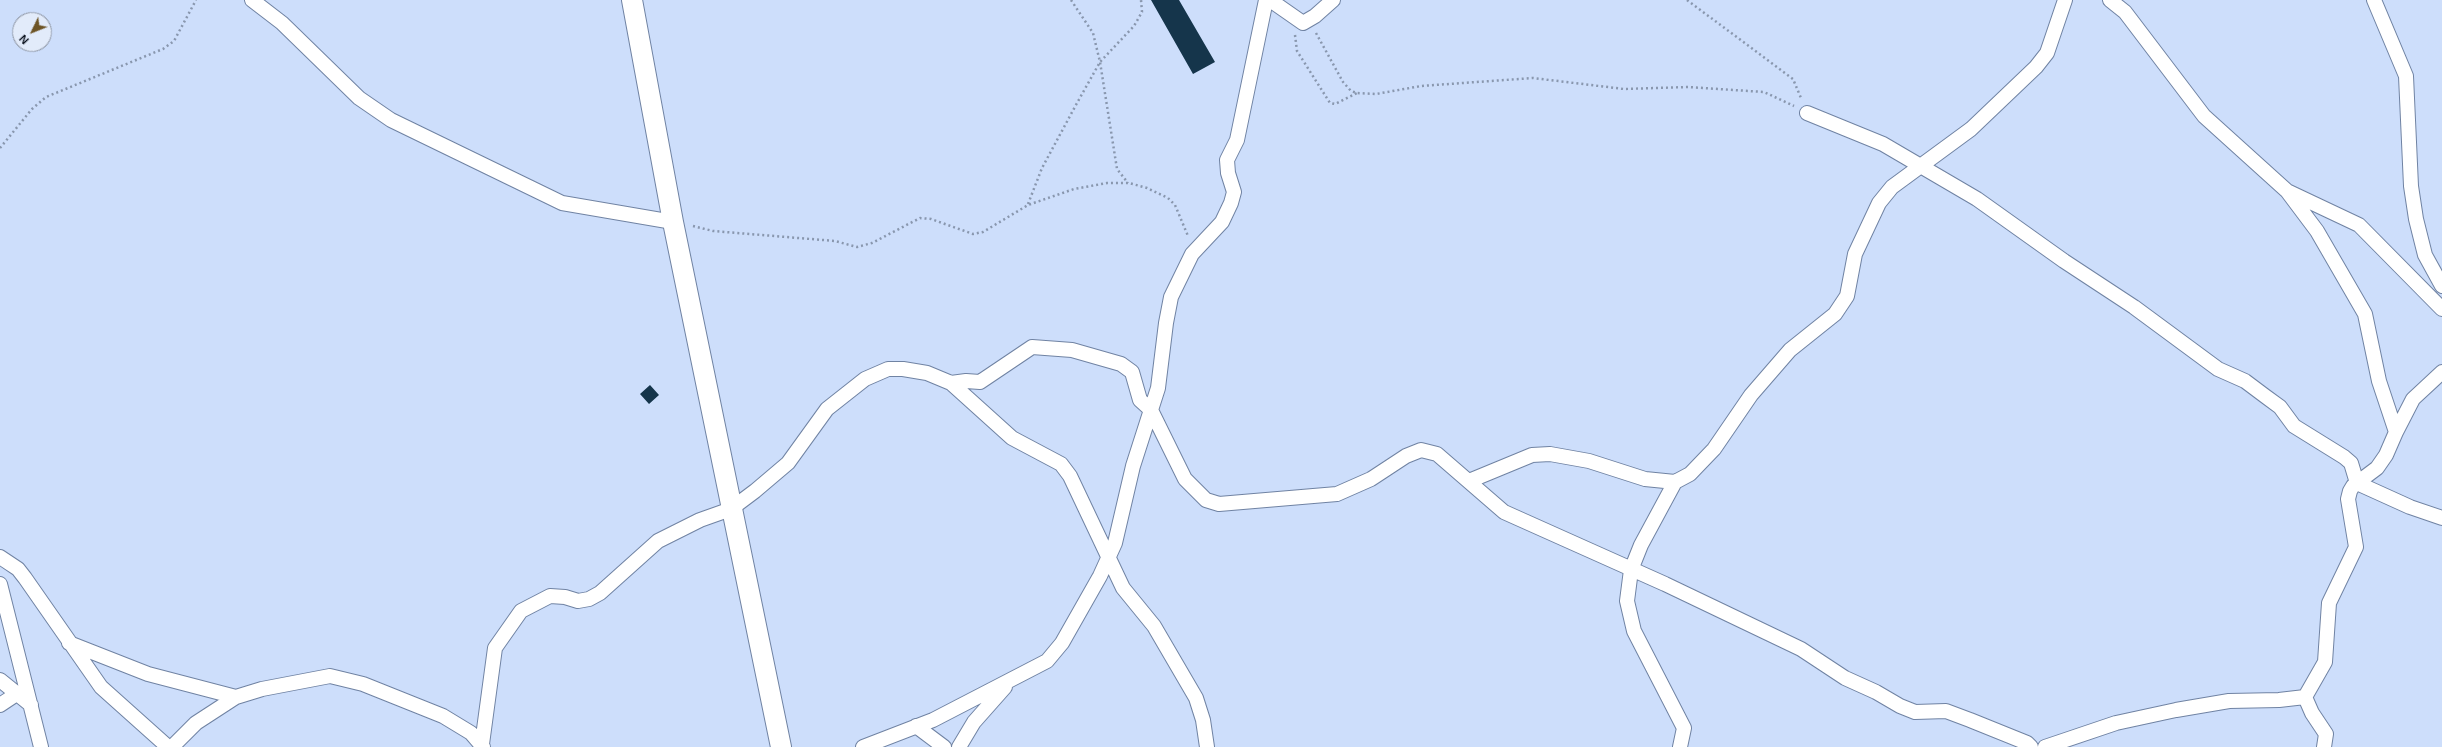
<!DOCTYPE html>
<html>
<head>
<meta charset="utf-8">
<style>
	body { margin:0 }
	#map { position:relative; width:2442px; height:747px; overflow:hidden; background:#cddefb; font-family:Helvetica,sans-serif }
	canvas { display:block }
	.north { position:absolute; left:12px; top:12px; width:40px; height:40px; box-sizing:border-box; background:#e2ebfa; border:1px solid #8c94a2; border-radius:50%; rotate:227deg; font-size:11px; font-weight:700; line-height:16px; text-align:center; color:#0a111d }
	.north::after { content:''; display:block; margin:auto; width:14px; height:18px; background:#6d5425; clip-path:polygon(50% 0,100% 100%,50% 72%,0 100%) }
</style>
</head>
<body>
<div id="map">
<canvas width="2442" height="747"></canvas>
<div class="north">N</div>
</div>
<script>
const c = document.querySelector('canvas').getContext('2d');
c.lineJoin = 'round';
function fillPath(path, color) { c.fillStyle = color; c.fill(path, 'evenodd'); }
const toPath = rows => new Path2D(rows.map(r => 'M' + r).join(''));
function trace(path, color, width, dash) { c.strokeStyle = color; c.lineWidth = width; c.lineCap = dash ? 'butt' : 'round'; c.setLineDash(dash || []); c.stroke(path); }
const building = toPath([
	[1151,0,1179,0,1215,62,1193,74],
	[650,385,659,395,649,404,640,394]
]);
const path = toPath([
	[1071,0,1093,33,1100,62,1117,169,1128,183],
	[1687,0,1793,79,1801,98],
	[1316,33,1343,82,1351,91,1357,93,1376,94,1421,86,1533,78,1624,89,1688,87,1764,92,1794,106],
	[1295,35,1297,51,1330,103,1335,104,1357,93],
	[0,148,32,109,46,97,163,49,174,41,196,0],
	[1028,204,1042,168,1077,103,1100,62,1134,26,1142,12,1141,0],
	[693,226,713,231,835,241,857,247,872,243,920,218,931,219,973,234,983,232,1028,205,1074,189,1107,183,1129,183,1147,188,1168,198,1175,205,1188,236]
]);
const street = toPath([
	[252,0,282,23,359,98,391,120,562,203,673,222],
	[1270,0,1303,23,1315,16,1333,0],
	[2110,0,2125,12,2204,116,2287,191,2359,225,2442,309],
	[2374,0,2406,76,2411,186,2416,219,2425,255,2442,286],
	[1807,113,1883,144,1977,199,2064,261,2134,307,2218,369,2245,381,2265,396,2280,407,2294,426,2344,457,2351,463,2357,483,2410,507,2442,518],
	[2287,191,2317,231,2365,314,2379,381,2396,432,2386,455,2377,468,2353,486,2350,491,2348,499,2356,547,2329,603,2325,662,2305,697,2312,713,2326,734,2324,747],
	[951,383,966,381,980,382,1032,347,1072,350,1121,364,1132,372,1140,400,1151,410,1185,479,1206,500,1219,504,1337,494,1371,479,1406,456,1421,450,1437,454,1504,512,1665,584,1801,649,1845,678,1876,692,1900,706,1915,712,1946,711,1970,720,2027,743,2031,747],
	[2396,432,2413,399,2442,372],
	[1469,481,1532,455,1550,454,1589,461,1645,479,1675,482,1690,474,1714,449,1751,395,1790,350,1835,314,1847,296,1855,254,1879,203,1892,187,1971,129,2036,67,2047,53,2065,0],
	[1675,482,1641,545,1631,570,1627,601,1634,631,1684,728,1680,747],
	[0,557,18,569,25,578,101,687,168,747],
	[0,584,41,747],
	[69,643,148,674,236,697],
	[0,680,31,705],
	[0,705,18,693],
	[916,726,944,747],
	[482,744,495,648,521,611,550,596,565,597,578,601,589,599,600,593,658,541,700,520,731,509,755,491,788,463,827,409,865,379,888,369,903,369,927,373,951,383,1012,438,1061,464,1070,476,1123,588,1154,626,1196,698,1203,720,1207,747],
	[172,747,196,723,236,697,262,689,330,676,363,684,443,716,471,733,483,747],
	[863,747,933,720,1047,661,1062,643,1100,576,1115,543,1133,466,1158,388,1166,323,1171,297,1192,254,1222,222,1231,203,1234,192,1228,173,1227,160,1237,140,1266,0],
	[959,747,974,722,1005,687],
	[2045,747,2116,723,2176,710,2229,701,2279,700,2305,697]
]);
const secondary = toPath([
	[632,0,673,222,781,747]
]);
fillPath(building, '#15354b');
trace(street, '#7083a3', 16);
trace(secondary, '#7083a3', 22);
trace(path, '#8997ae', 2.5, [2, 3]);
trace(street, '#fff', 14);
trace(secondary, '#fff', 20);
</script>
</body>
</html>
